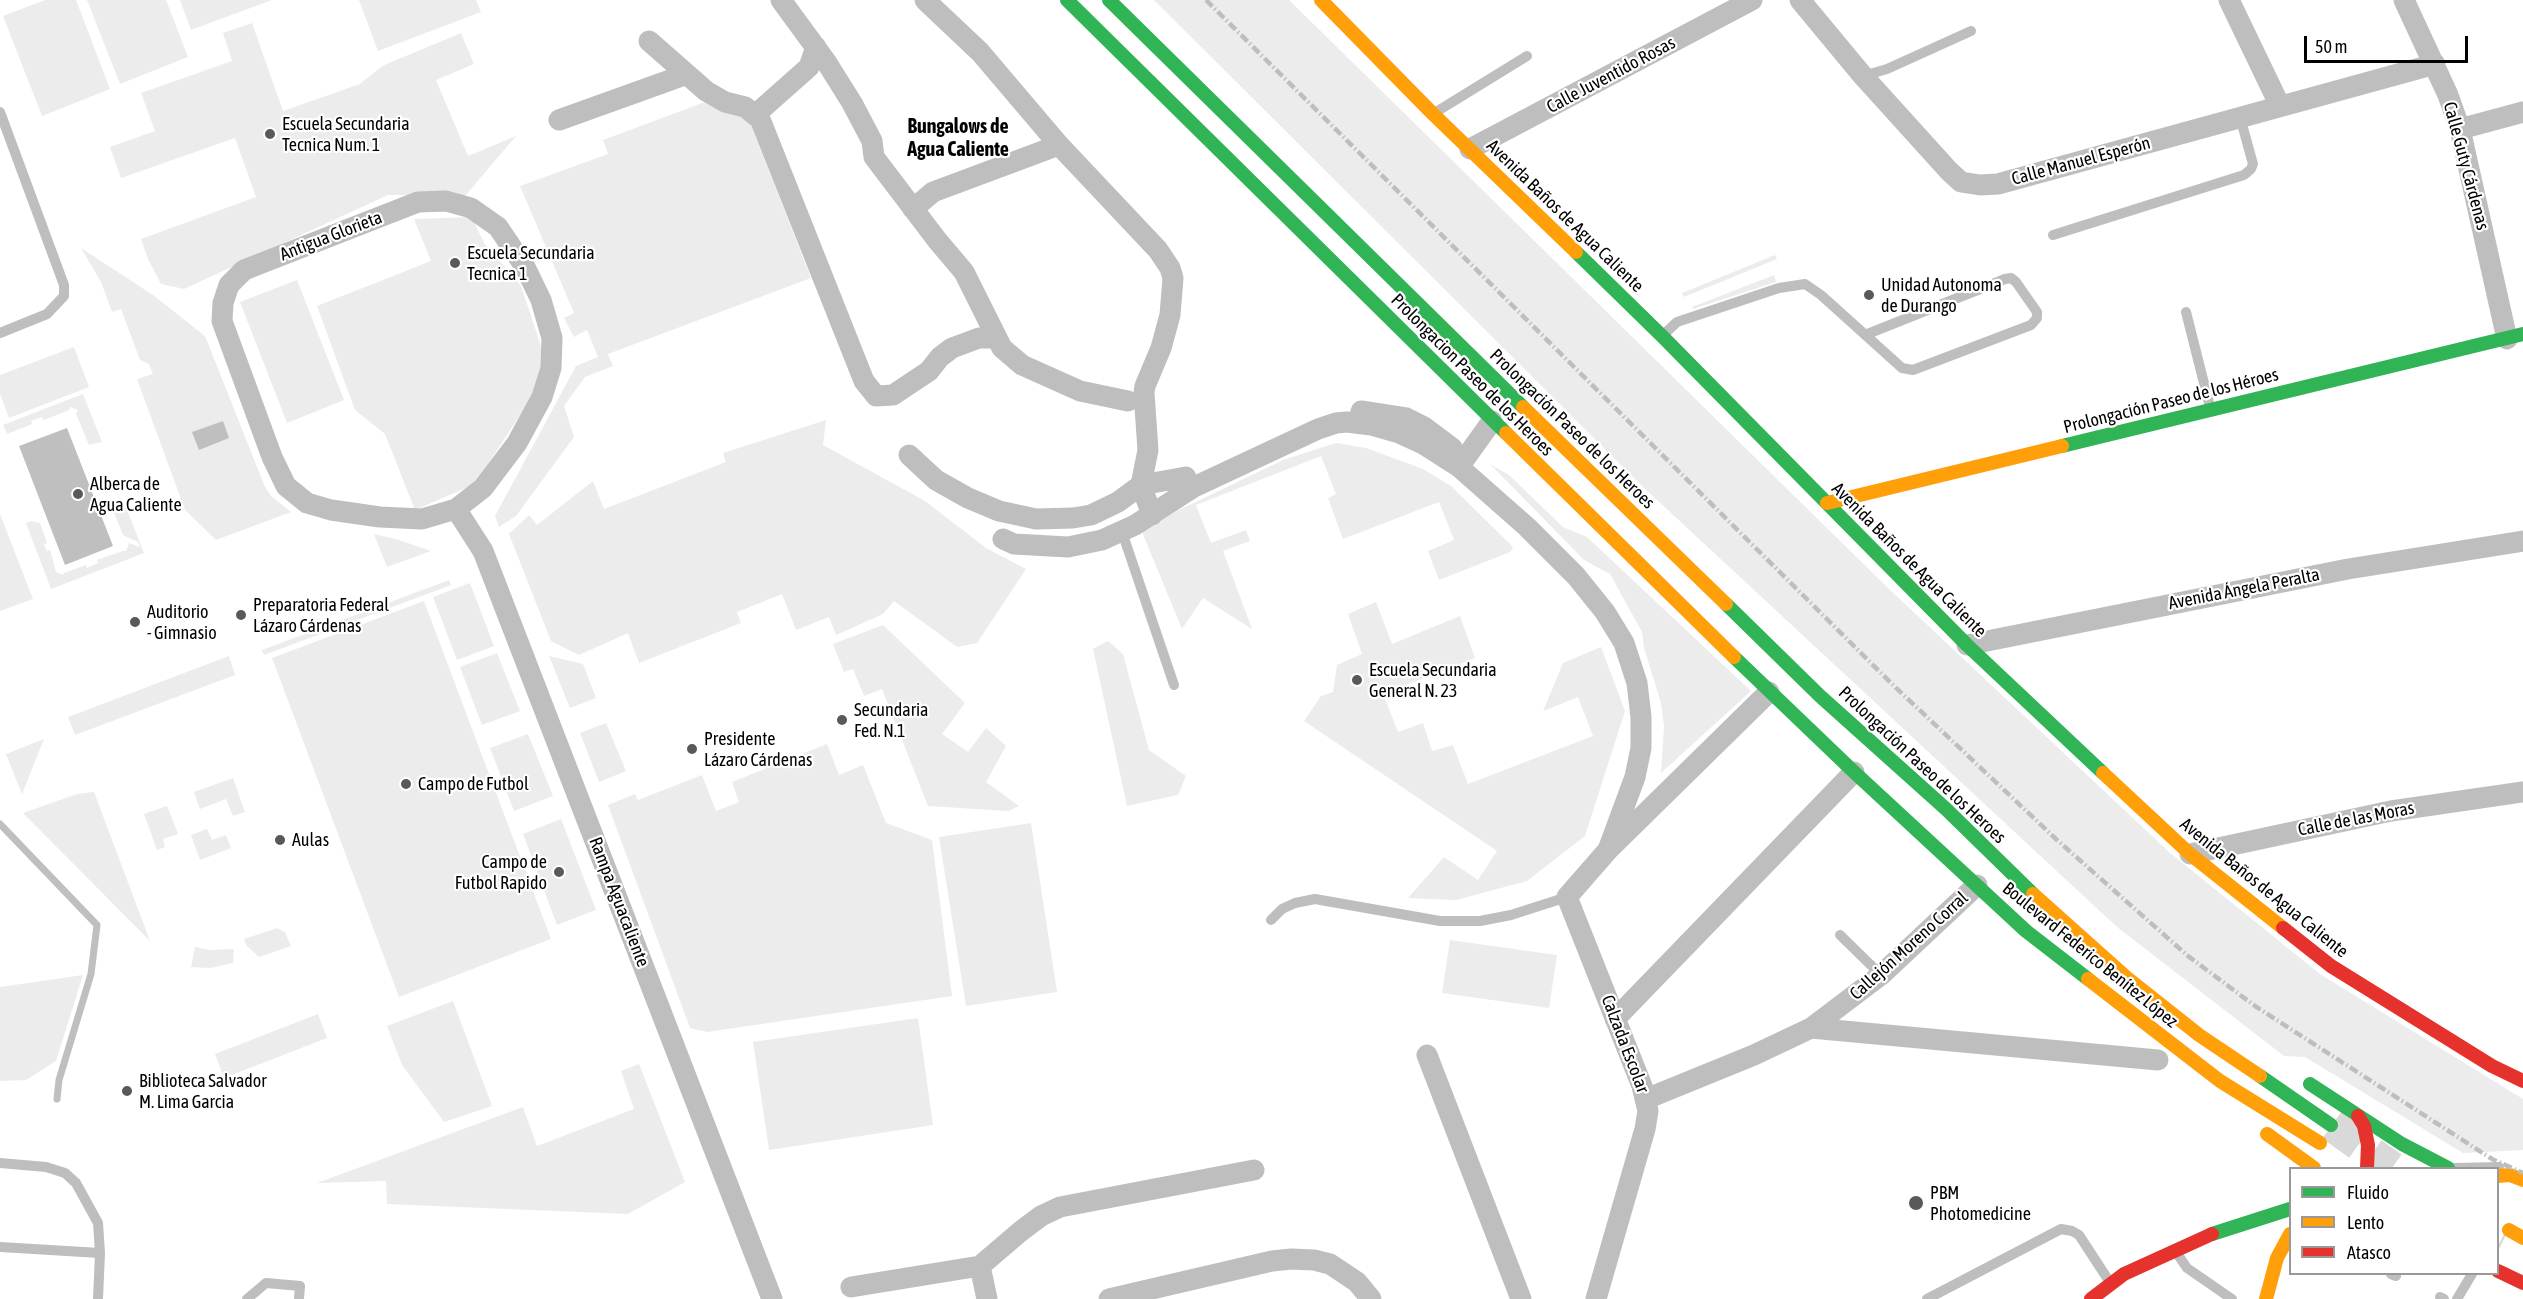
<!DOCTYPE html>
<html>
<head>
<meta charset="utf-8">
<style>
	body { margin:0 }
	#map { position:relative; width:2523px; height:1299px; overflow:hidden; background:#fff; font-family:"Asap Condensed",sans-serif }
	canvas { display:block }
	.legend { position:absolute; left:2289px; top:1167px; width:210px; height:108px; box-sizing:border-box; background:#fff; border:2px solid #999; margin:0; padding:8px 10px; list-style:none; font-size:18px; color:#000 }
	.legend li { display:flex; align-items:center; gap:12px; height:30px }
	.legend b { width:30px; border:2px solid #999 }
	.scale { position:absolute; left:2304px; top:36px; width:164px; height:27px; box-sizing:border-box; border:3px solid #000; border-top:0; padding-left:8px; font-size:18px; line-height:21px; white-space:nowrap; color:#000; -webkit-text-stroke:4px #fff; paint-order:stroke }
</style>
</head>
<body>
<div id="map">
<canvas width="2523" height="1299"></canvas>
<ul class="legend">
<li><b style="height:8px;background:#30b455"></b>Fluido</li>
<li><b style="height:8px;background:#ff9f0a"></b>Lento</li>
<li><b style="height:8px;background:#e5322d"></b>Atasco</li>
</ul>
<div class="scale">50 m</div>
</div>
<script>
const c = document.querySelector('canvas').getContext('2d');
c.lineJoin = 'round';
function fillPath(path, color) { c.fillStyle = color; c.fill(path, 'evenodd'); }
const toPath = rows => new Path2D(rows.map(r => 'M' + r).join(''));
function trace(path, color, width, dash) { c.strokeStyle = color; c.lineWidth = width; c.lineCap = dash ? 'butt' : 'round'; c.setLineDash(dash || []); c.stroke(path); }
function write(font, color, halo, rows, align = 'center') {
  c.font = font + ' "Asap Condensed",sans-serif'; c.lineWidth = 4.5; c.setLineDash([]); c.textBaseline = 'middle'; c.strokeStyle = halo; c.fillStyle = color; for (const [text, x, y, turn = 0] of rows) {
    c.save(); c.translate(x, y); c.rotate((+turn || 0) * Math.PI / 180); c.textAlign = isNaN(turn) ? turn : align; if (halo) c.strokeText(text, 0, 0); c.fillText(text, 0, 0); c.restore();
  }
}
const green = toPath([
	[45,0,76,0,110,89,42,116,3,16],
	[87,0,166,0,188,57,120,84],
	[180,0,272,0,191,30],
	[359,0,476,0,481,12,378,51],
	[1154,0,1289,0,1887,587,2169,852,2320,974,2523,1099,2523,1150,2463,1153,2305,1057,2284,1056,2117,927,1642,486],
	[252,23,283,111,360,84,382,66,461,33,474,64,436,80,468,156,516,136,465,196,388,195,184,289,161,284,148,259,141,239,256,197,235,138,121,178,110,147,155,131,141,93,232,61,223,33],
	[705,102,747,115,811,278,608,354,613,366,585,377,564,406,574,437,516,516,499,527,495,516,576,366,598,357,587,330,574,337,564,318,574,313,520,186,608,154,603,140],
	[472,217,484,243,521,286,543,352,541,383,475,484,415,510,385,434,355,410,317,306,431,261,414,219],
	[81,248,153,295,205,336,265,487,271,496,291,512,216,540,185,510,137,379,153,374,149,364,140,360,121,309,112,312,101,282],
	[1775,255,1777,259,1684,297,1682,293],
	[1774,275,1776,282,1693,309,1692,307],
	[297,280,344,400,287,423,240,302],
	[74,347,89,387,9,418,0,394,0,375],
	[83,394,102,442,89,445,76,414,78,410,70,407,69,410,44,420,42,417,31,421,32,424,7,434,3,425],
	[826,420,823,445,925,501,986,548,1026,569,977,643,957,647,894,601,883,614,836,635,829,617,796,630,782,594,737,612,741,623,639,663,628,633,579,655,551,641,509,534,529,515,537,525,593,481,604,509,726,462,723,453],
	[1336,443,1366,448,1423,469,1451,486,1513,547,1510,552,1439,580,1428,551,1454,540,1439,502,1343,539,1328,498,1336,494,1321,456,1196,505,1211,543,1246,530,1250,541,1223,551,1252,629,1203,598,1182,629,1142,532,1177,511,1283,460],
	[1490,464,1509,475,1563,527,1587,537,1751,691,1661,773,1664,726,1661,703,1644,648,1642,632,1610,574,1584,560],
	[125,505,144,553,51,589,26,523,31,521,40,523,47,543,44,544,47,551,50,550,56,572,63,575,64,573,86,565,87,568,98,563,97,560,123,551,126,551,129,543,140,547,138,542,123,535,114,513,116,508],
	[0,514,33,599,0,611],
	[374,534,399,540,431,551,387,567],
	[449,580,451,585,264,655,262,650],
	[470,583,494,646,457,660,433,597],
	[424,601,551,939,399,997,272,658],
	[1376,602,1392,644,1460,616,1475,658,1383,694,1398,732,1423,723,1432,751,1453,745,1468,784,1593,736,1578,697,1543,711,1563,663,1601,647,1625,711,1585,836,1527,881,1456,900,1408,898,1444,857,1478,880,1497,851,1304,721,1321,696,1333,692,1337,665,1362,654,1348,614],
	[883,625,965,703,942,734,968,752,986,728,1006,746,986,782,1019,806,1008,811,928,806,882,689,864,696,853,669,844,672,833,644],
	[1108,641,1123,654,1149,750,1186,776,1178,795,1127,806,1093,649],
	[497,653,520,711,482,725,460,667],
	[229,656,235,675,75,735,68,717],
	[549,656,583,664,596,698,570,708],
	[606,723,626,771,599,782,580,733],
	[528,734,553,796,514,811,490,748],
	[44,739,22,794,6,754],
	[827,744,839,775,863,765,886,823,932,840,952,996,707,1032,690,1028,608,805,635,794,638,800,702,775,716,811,739,802,732,782],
	[233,778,245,812,233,816,226,799,200,809,194,792],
	[94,792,150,941,23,813,77,794],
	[167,806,178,834,163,839,165,847,157,850,144,814],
	[561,819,596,910,557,925,523,834],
	[1031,823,1057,992,966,1006,939,837],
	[207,829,212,840,226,835,231,848,200,860,191,835],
	[277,928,285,932,291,946,259,957,246,945,244,939],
	[1450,940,1557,955,1549,1008,1442,993],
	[195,947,210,950,234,949,233,963,210,968,191,967],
	[83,975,56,1061,26,1080,0,1081,0,987],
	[453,1001,492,1106,444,1122,402,1065,387,1026],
	[318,1014,327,1038,224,1078,215,1054],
	[918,1018,933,1125,769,1150,753,1042],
	[639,1064,685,1182,628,1214,387,1204,386,1181,317,1183,523,1107,537,1146,634,1109,621,1071]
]);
const water = toPath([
	[223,421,229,438,199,450,192,432],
	[67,428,113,546,65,565,19,446]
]);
const stream = toPath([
	[0,824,97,925,91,974,59,1080,57,1099]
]);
const primaryTunnel = toPath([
	[2332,1125,2392,1168],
	[2498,1246,2500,1247]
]);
const lane = toPath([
	[1863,76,1887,69,1971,31],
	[0,112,64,285,64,296,47,314,0,333],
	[1436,112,1527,56],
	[2053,235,2244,175,2251,169,2253,164,2240,117],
	[2186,312,2210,407],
	[1662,336,1677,322,1779,288,1805,284,1821,295,1902,368,1913,370,2031,325,2037,318,2037,312,2016,282,2011,278,2005,279,1865,335],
	[1122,532,1174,685],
	[1271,920,1282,909,1295,903,1315,899,1440,921,1480,921,1511,915,1567,897],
	[1840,935,1881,975],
	[0,1163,46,1167,65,1173,76,1183,98,1223,100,1253,98,1299],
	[2454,1168,2499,1167],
	[0,1247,100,1253],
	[2176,1252,2187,1268,2232,1299],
	[2391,1274,2396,1276],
	[2440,1297,2444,1299],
	[247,1299,266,1283,300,1286,299,1299],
	[1927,1299,2061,1229,2072,1231,2079,1235,2109,1281],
	[2457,1299,2472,1274]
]);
const street = toPath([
	[781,0,827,63,852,103,872,141,874,157,937,240,964,272,1002,348,1022,365,1080,391,1128,401],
	[925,0,980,52,1059,145,1158,250,1170,268,1173,278,1170,315,1161,348,1145,386,1144,393,1148,450,1141,485,1152,515],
	[1800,0,1863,76,1949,171,1961,182,1980,185,1998,184,2435,64],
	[2229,0,2280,106],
	[2404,0,2448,95,2460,129,2507,339],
	[649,41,706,91,725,102,745,107,760,119,864,381,876,396,893,395,929,371,940,357,952,348,979,338,996,338],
	[756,114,809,67,816,47],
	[559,120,687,74],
	[2460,129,2523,112],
	[1470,149,1752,0],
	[446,201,471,208,498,227,525,267,541,300,552,338,551,368,542,397,517,443,483,488,456,509,422,519,380,517,331,510,307,503,286,486,272,457,222,321,223,303,229,285,244,270,418,202,446,201],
	[913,209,933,192,1059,145],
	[1361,411,1406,418,1424,427,1452,448],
	[909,455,936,480,968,498,999,511,1036,519,1073,518,1091,515,1118,502,1141,485,1186,477],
	[1459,467,1492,421],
	[456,509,483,551,772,1299],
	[1003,539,1014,544,1068,547,1102,540,1135,525,1194,487,1318,429,1336,423,1347,422,1371,425,1399,433,1423,444,1459,467,1527,527,1576,576,1605,612,1624,643,1637,683,1641,717,1641,748,1635,777,1608,850],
	[1967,645,2348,569,2523,541],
	[2190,854,2391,811,2523,792],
	[1615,1019,1854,772],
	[1811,1028,2158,1060],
	[1427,1055,1521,1299],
	[1646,1099,1754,1055,1811,1028,1881,975,1977,885],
	[980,1266,987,1299],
	[851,1287,980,1266,1021,1231,1041,1216,1060,1207,1254,1170],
	[1109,1299,1272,1261,1291,1259,1314,1260,1330,1264,1357,1282,1371,1299],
	[1596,1299,1645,1129,1648,1111,1642,1086,1567,897,1608,850,1769,692]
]);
const fast = toPath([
	[1067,0,1506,433],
	[1109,0,1523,407],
	[1576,252,1662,336,1967,645,2103,773],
	[2062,446,2523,334],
	[1726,604,1820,696,1946,809,2033,894],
	[1734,657,1854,772,2026,931,2088,979],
	[2260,1076,2331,1125],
	[2310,1084,2402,1144,2448,1168],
	[2212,1234,2290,1209]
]);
const slow = toPath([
	[1321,0,1433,114,1576,252],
	[1523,407,1726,604],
	[1506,433,1734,657],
	[1827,503,2062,446],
	[2103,773,2190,854,2283,928],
	[2033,894,2127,978,2199,1035,2260,1076],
	[2088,979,2220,1081,2320,1143],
	[2267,1134,2314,1168],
	[2498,1176,2510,1175,2523,1180],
	[2509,1230,2523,1238],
	[2266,1299,2277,1258,2290,1234]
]);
const jam = toPath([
	[2283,928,2331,966,2492,1066,2523,1081],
	[2358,1116,2364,1126,2368,1145,2367,1168],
	[2498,1271,2523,1283],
	[2091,1299,2124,1274,2212,1234]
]);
const rail = toPath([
	[1206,0,1892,684,2057,840,2188,956,2255,1006,2492,1159,2523,1173]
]);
const markers = [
	[270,134,6,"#595959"],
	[455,263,6,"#595959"],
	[1869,295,6,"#595959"],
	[78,494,6,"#595959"],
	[241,615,6,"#595959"],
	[135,622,6,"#595959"],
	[1357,680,6,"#595959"],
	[842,720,6,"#595959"],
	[692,749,6,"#595959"],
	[406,784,6,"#595959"],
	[280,840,6,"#595959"],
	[559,872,6,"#595959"],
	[127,1091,6,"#595959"],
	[1916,1203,8,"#595959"]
];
const streetNames = [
	["Calle Juventido Rosas",1611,75,-28],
	["Calle Manuel Esperón",2081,161,-15],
	["Calle Guty Cárdenas",2466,166,75],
	["Avenida Baños de Agua Caliente",1565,216,44],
	["Antigua Glorieta",331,236,-21],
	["Prolongacion Paseo de los Heroes",1472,375,45],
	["Prolongación Paseo de los Héroes",2171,401,-14],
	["Prolongación Paseo de los Heroes",1572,429,44],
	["Avenida Baños de Agua Caliente",1909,560,45],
	["Avenida Ángela Peralta",2244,589,-11],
	["Prolongación Paseo de los Heroes",1922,765,43],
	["Calle de las Moras",2356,819,-11],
	["Avenida Baños de Agua Caliente",2264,888,39],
	["Rampa Aguacaliente",619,902,69],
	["Callejón Moreno Corral",1909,946,-42],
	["Boulevard Federico Benítez López",2090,955,39],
	["Calzada Escolar",1625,1044,69]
];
const poiNames = [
	["Escuela Secundaria",282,124],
	["Tecnica Num. 1",282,145],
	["Escuela Secundaria",467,253],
	["Tecnica 1",467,274],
	["Unidad Autonoma",1881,285],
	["de Durango",1881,306],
	["Alberca de",90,484],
	["Agua Caliente",90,505],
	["Preparatoria Federal",253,605],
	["Lázaro Cárdenas",253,626],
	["Auditorio",147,612],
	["- Gimnasio",147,633],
	["Escuela Secundaria",1369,670],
	["General N. 23",1369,691],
	["Secundaria",854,710],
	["Fed. N.1",854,731],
	["Presidente",704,739],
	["Lázaro Cárdenas",704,760],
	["Campo de Futbol",418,784],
	["Aulas",292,840],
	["Campo de",547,862,"right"],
	["Futbol Rapido",547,883,"right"],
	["Biblioteca Salvador",139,1081],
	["M. Lima Garcia",139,1102],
	["PBM",1930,1193],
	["Photomedicine",1930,1214]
];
const neighbourhoodNames = [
	["Bungalows de",958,127],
	["Agua Caliente",958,150]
];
fillPath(green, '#ececec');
fillPath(water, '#bfbfbf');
trace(stream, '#bfbfbf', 7);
trace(primaryTunnel, '#d9d9d9', 33, [33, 16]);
trace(lane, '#bebebe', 10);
trace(street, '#bebebe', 21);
trace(fast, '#30b455', 14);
trace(slow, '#ff9f0a', 14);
trace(jam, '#e5322d', 14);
trace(rail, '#bebebe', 4.5, [9, 3, 1.5, 3]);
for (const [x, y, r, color] of markers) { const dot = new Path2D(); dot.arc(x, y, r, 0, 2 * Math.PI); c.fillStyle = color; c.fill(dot); trace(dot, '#fff', 2); }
write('18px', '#000', '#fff', streetNames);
write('18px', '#000', '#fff', poiNames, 'left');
write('bold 20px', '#000', '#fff', neighbourhoodNames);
</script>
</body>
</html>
